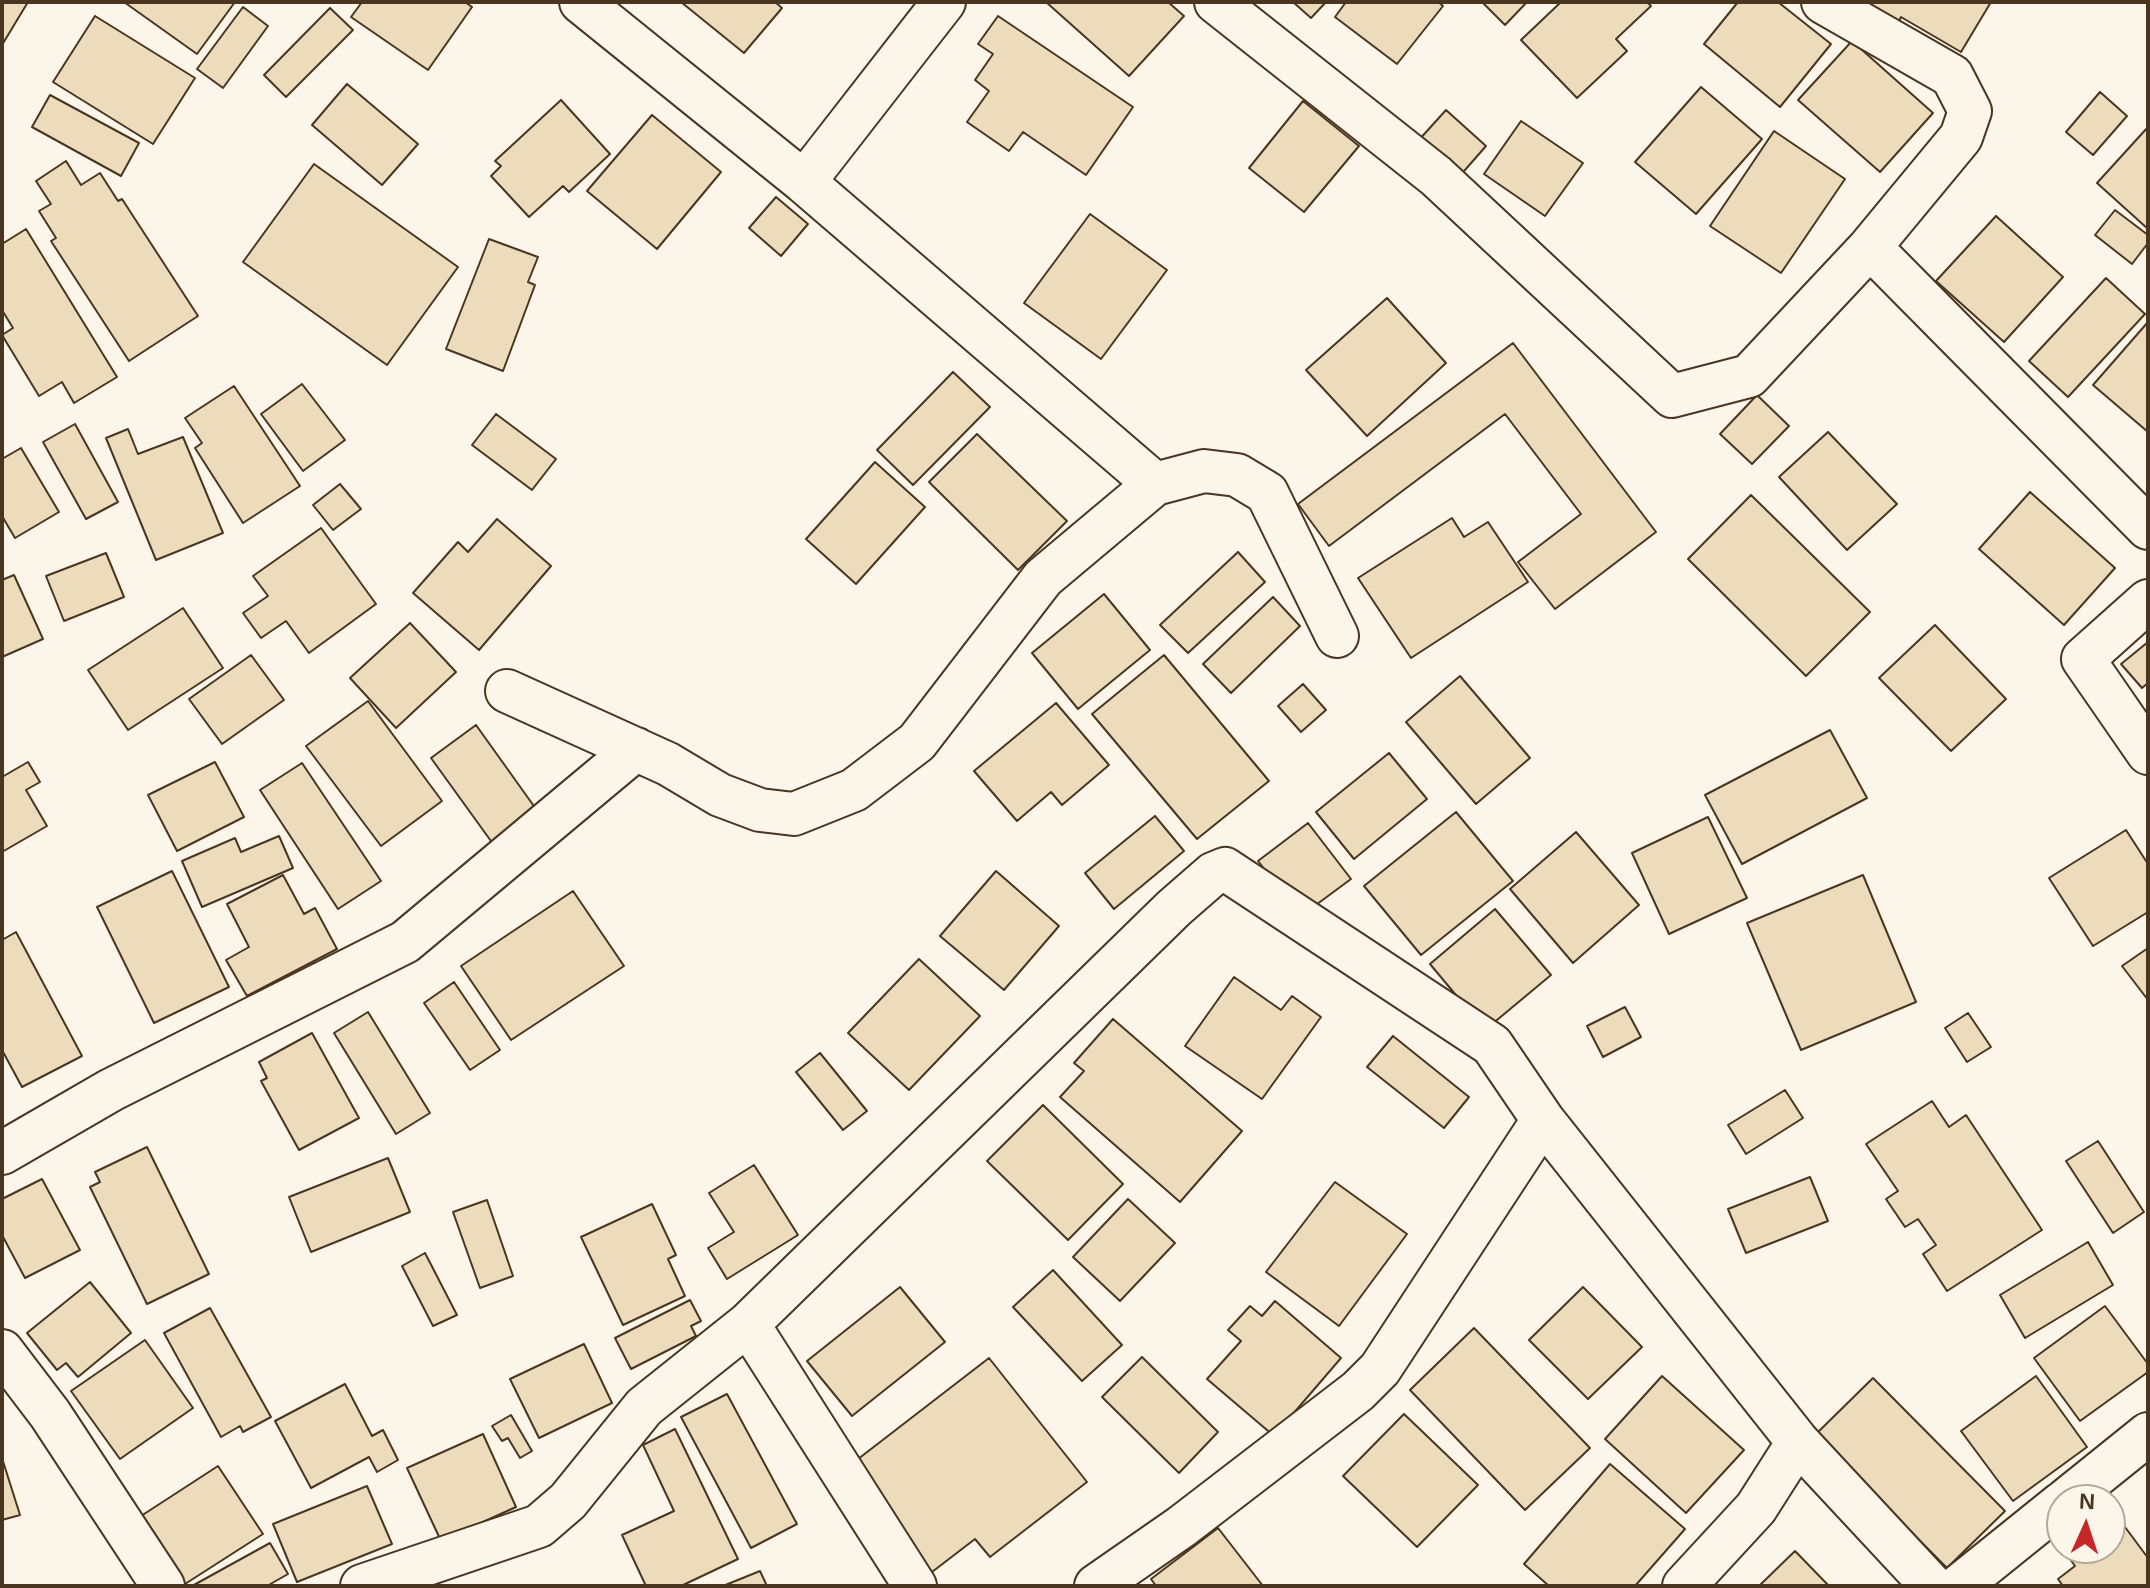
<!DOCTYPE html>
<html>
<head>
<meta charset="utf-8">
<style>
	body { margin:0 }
	#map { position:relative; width:2150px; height:1588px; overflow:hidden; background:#fbf6e9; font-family:Helvetica,sans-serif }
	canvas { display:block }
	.frame { position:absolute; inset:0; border:4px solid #4a3520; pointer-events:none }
	.north { position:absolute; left:2046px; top:1484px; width:80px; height:80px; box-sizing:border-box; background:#fbf6e9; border:2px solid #b4a999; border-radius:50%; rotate:3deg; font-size:22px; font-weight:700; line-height:32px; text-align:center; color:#4a3520 }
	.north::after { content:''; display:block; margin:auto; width:28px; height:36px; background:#c62828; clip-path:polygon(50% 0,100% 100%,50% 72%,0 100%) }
</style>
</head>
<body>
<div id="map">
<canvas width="2150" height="1588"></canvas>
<div class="frame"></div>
<div class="north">N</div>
</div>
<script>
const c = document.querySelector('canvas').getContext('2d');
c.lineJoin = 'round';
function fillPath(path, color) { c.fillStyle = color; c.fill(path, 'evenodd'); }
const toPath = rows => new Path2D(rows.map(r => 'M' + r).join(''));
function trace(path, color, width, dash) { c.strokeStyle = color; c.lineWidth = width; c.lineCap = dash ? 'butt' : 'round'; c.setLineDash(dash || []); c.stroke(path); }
const building = toPath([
	[2,2,28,2,2,45,2,2],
	[124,2,235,2,197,54,124,2],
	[362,2,465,2,472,7,428,70,351,17,362,2],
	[681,2,775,2,782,8,744,53,681,2],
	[1046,2,1168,2,1184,16,1129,76,1046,2],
	[1293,2,1326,2,1311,18,1293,2],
	[1346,2,1438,2,1443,6,1397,64,1335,17,1346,2],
	[1482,2,1527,2,1505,25,1482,2],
	[1561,2,1647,2,1651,6,1616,39,1627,51,1577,98,1521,40,1561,2],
	[1738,2,1778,2,1831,44,1780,107,1704,44,1738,2],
	[1852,2,1991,2,1961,52,1901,17,1895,29,1852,2],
	[243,7,268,26,223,88,197,69,243,7],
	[330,8,353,30,286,97,264,75,330,8],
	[95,16,195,78,153,144,53,82,95,16],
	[998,16,1133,107,1086,175,1023,132,1009,151,967,122,989,91,975,80,993,54,978,44,998,16],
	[1852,41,1933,113,1880,172,1798,100,1852,41],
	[347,84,418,144,382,185,312,125,347,84],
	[1701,87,1762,139,1696,214,1635,162,1701,87],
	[2100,92,2127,116,2093,155,2066,132,2100,92],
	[50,95,139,143,121,176,32,127,50,95],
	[561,100,610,154,569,192,563,186,529,217,491,176,501,166,495,161,561,100],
	[1303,101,1359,146,1304,212,1249,168,1303,101],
	[1446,110,1486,146,1458,178,1418,141,1446,110],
	[652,115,721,172,657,249,587,191,652,115],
	[1521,121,1583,163,1545,216,1484,174,1521,121],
	[2148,127,2148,229,2097,183,2148,127],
	[1774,131,1845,179,1781,273,1710,226,1774,131],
	[66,161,81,185,100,173,118,201,122,199,198,316,129,361,51,241,56,238,39,211,51,204,36,181,66,161],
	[314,164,458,267,387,365,243,262,314,164],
	[776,197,808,224,781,256,749,228,776,197],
	[2115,210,2148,235,2148,243,2132,264,2095,235,2115,210],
	[1090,214,1167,270,1101,359,1024,303,1090,214],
	[1996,216,2063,277,2004,342,1936,281,1996,216],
	[26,229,117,377,74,403,62,382,39,396,2,335,13,328,2,310,2,244,26,229],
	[489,239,538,257,528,282,535,285,503,371,446,349,489,239],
	[2106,278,2145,314,2068,397,2029,361,2106,278],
	[1387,298,1446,363,1367,436,1306,370,1387,298],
	[2148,322,2148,432,2093,385,2148,322],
	[1513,343,1656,532,1555,609,1518,562,1581,514,1505,414,1329,546,1298,504,1513,343],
	[953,372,990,407,913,485,877,450,953,372],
	[302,384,345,440,303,471,261,414,302,384],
	[234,386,300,486,243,523,195,448,202,443,185,418,234,386],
	[1757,395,1789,426,1752,464,1720,434,1757,395],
	[496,414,556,459,532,490,472,445,496,414],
	[75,424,118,502,86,519,43,442,75,424],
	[128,429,138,454,183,437,223,533,156,560,106,438,128,429],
	[1828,432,1897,504,1847,550,1779,477,1828,432],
	[977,434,1067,521,1018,570,929,482,977,434],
	[21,448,59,512,15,538,2,516,2,459,21,448],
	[875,462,925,507,856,584,806,539,875,462],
	[340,484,361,509,333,530,313,505,340,484],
	[2030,492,2115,568,2064,625,1979,549,2030,492],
	[1751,495,1870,612,1806,676,1688,559,1751,495],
	[1452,518,1464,537,1488,522,1528,582,1411,658,1358,578,1452,518],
	[497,519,551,566,479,650,413,593,458,542,468,552,497,519],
	[321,528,376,604,309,653,286,621,261,638,243,613,268,596,253,576,321,528],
	[1238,552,1265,582,1188,653,1160,625,1238,552],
	[106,553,124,597,64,621,46,576,106,553],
	[14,575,43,639,2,657,2,580,14,575],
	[1104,594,1150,650,1078,709,1032,653,1104,594],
	[1273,597,1300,626,1231,693,1203,664,1273,597],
	[183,608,223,668,128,730,88,670,183,608],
	[410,623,456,672,396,728,350,678,410,623],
	[1935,625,2006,699,1951,751,1879,678,1935,625],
	[2148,642,2148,683,2142,688,2121,664,2148,642],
	[251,655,284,700,222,744,189,699,251,655],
	[1164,655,1269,781,1197,839,1092,714,1164,655],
	[1460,676,1530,758,1476,804,1406,722,1460,676],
	[1303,684,1326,710,1301,732,1278,706,1303,684],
	[368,701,442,801,381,846,306,746,368,701],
	[1056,703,1109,765,1062,805,1051,792,1017,821,974,771,1056,703],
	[476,725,541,816,496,848,431,758,476,725],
	[1830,730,1867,798,1742,864,1705,795,1830,730],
	[1389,753,1427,799,1354,859,1316,812,1389,753],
	[28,762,40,782,26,790,47,826,2,852,2,777,28,762],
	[215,762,244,817,177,851,148,795,215,762],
	[302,763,381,881,338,909,260,790,302,763],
	[1456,812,1513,881,1421,955,1364,886,1456,812],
	[1155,816,1184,851,1114,909,1085,873,1155,816],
	[1708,817,1747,898,1669,934,1632,853,1708,817],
	[1308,823,1351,879,1301,916,1258,861,1308,823],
	[2126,830,2148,864,2148,912,2093,946,2049,878,2126,830],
	[1576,832,1639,905,1573,963,1510,889,1576,832],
	[279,836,293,868,202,907,182,861,235,838,241,852,279,836],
	[172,871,229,987,154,1023,97,907,172,871],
	[996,871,1059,926,1004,990,940,936,996,871],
	[283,875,304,914,315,908,337,949,247,996,226,960,249,947,227,904,283,875],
	[1863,875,1916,1002,1801,1050,1747,923,1863,875],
	[573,891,624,966,511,1040,461,966,573,891],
	[1495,909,1551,975,1485,1030,1430,964,1495,909],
	[16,932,82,1056,22,1087,2,1050,2,940,16,932],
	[2148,948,2148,1000,2122,966,2148,948],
	[919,959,980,1016,909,1090,848,1033,919,959],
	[1234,977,1281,1010,1292,996,1321,1017,1262,1099,1185,1046,1234,977],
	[454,982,500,1050,470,1070,424,1003,454,982],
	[1625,1007,1641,1037,1603,1057,1587,1026,1625,1007],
	[368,1012,430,1113,396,1134,334,1033,368,1012],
	[1968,1013,1991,1047,1967,1062,1945,1028,1968,1013],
	[1113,1019,1242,1131,1180,1202,1060,1097,1084,1071,1074,1063,1113,1019],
	[312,1033,359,1118,299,1150,261,1081,267,1078,259,1062,312,1033],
	[1393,1036,1469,1097,1444,1128,1367,1067,1393,1036],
	[820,1053,867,1111,843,1130,796,1072,820,1053],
	[1785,1090,1803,1118,1746,1154,1728,1125,1785,1090],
	[1932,1101,1949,1127,1966,1115,2042,1230,1947,1291,1923,1254,1936,1245,1918,1219,1905,1227,1886,1199,1898,1191,1866,1144,1932,1101],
	[1043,1105,1123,1184,1068,1240,987,1161,1043,1105],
	[2098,1141,2144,1212,2113,1233,2066,1161,2098,1141],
	[147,1147,209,1274,147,1304,90,1187,100,1182,95,1172,147,1147],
	[388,1158,410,1212,311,1252,289,1197,388,1158],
	[754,1165,798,1235,727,1279,708,1248,734,1232,709,1193,754,1165],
	[1810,1177,1828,1221,1746,1253,1728,1209,1810,1177],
	[42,1179,80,1250,25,1278,2,1235,2,1199,42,1179],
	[1335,1182,1407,1234,1339,1326,1266,1272,1335,1182],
	[1128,1199,1175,1243,1120,1301,1073,1257,1128,1199],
	[487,1200,513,1276,480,1288,453,1212,487,1200],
	[652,1204,676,1255,668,1259,685,1296,623,1325,581,1237,652,1204],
	[2088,1242,2113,1285,2025,1338,2000,1295,2088,1242],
	[425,1253,457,1315,433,1326,402,1266,425,1253],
	[1053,1270,1122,1345,1082,1381,1013,1307,1053,1270],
	[90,1282,131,1333,78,1377,66,1363,57,1370,27,1333,90,1282],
	[900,1287,945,1342,852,1416,807,1361,900,1287],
	[1583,1287,1642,1347,1588,1399,1529,1340,1583,1287],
	[690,1300,701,1321,691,1326,696,1336,631,1369,615,1338,690,1300],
	[1275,1301,1341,1358,1274,1436,1207,1379,1241,1341,1228,1330,1250,1306,1262,1316,1275,1301],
	[2105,1306,2148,1364,2148,1372,2080,1421,2034,1358,2105,1306],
	[210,1308,271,1417,243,1432,240,1426,221,1437,164,1333,210,1308],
	[1474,1328,1590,1448,1525,1510,1410,1390,1474,1328],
	[145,1340,193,1408,120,1459,71,1391,145,1340],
	[584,1344,612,1403,539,1438,510,1379,584,1344],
	[1142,1357,1218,1432,1179,1473,1102,1397,1142,1357],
	[989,1358,1087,1482,990,1557,975,1539,932,1572,849,1466,989,1358],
	[1662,1376,1744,1450,1686,1513,1605,1439,1662,1376],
	[2036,1376,2087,1447,2013,1501,1961,1431,2036,1376],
	[1873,1378,2005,1511,1947,1568,1815,1435,1873,1378],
	[345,1384,372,1436,383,1430,398,1460,377,1472,369,1457,311,1488,275,1421,345,1384],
	[727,1394,797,1524,751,1548,681,1417,727,1394],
	[1404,1414,1478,1485,1417,1547,1343,1476,1404,1414],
	[511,1415,532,1451,520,1458,508,1438,502,1441,492,1426,511,1415],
	[675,1429,738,1559,681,1586,646,1586,622,1535,674,1511,643,1445,675,1429],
	[483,1434,516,1507,441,1541,407,1468,483,1434],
	[2,1458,20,1515,2,1520,2,1458],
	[1610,1464,1685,1529,1635,1586,1549,1586,1524,1564,1610,1464],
	[218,1466,263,1534,185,1584,141,1516,218,1466],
	[367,1486,392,1544,297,1582,273,1524,367,1486],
	[2125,1527,2148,1558,2148,1586,2063,1586,2058,1579,2075,1566,2062,1548,2110,1548,2110,1538,2125,1527],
	[1218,1528,1263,1586,1156,1586,1151,1579,1218,1528],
	[270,1543,288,1574,267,1586,192,1586,270,1543],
	[1795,1551,1829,1586,1759,1586,1795,1551],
	[760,1571,767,1586,723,1586,760,1571]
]);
const minor = toPath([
	[581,2,804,182,1155,484],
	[1216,2,1436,176,1672,396,1749,376,1870,247,1961,137,1970,111,1952,76,1823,2],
	[804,182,944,2],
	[1870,247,2148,528],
	[2148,601,2083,659,2148,753],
	[507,691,668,764,720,795,760,810,794,814,854,790,917,742,1043,578,1155,484,1204,471,1237,475,1267,493,1337,636],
	[2,1153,111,1090,405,942,636,749],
	[748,1324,915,1586],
	[2,1351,50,1414,163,1586],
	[2066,1500,2148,1434],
	[362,1586,539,1526,568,1501,644,1407,748,1324,1174,908,1213,874,1225,869,1492,1045,1543,1120,1798,1442,1932,1586],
	[1096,1586,1181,1527,1358,1391,1380,1369,1543,1120],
	[1684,1586,1756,1508,1798,1442],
	[1959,1586,2062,1503]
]);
fillPath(building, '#ecdcbc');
trace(building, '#4a3520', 2);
trace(minor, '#4a3520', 46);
trace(minor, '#fbf6e9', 42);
</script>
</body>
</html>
